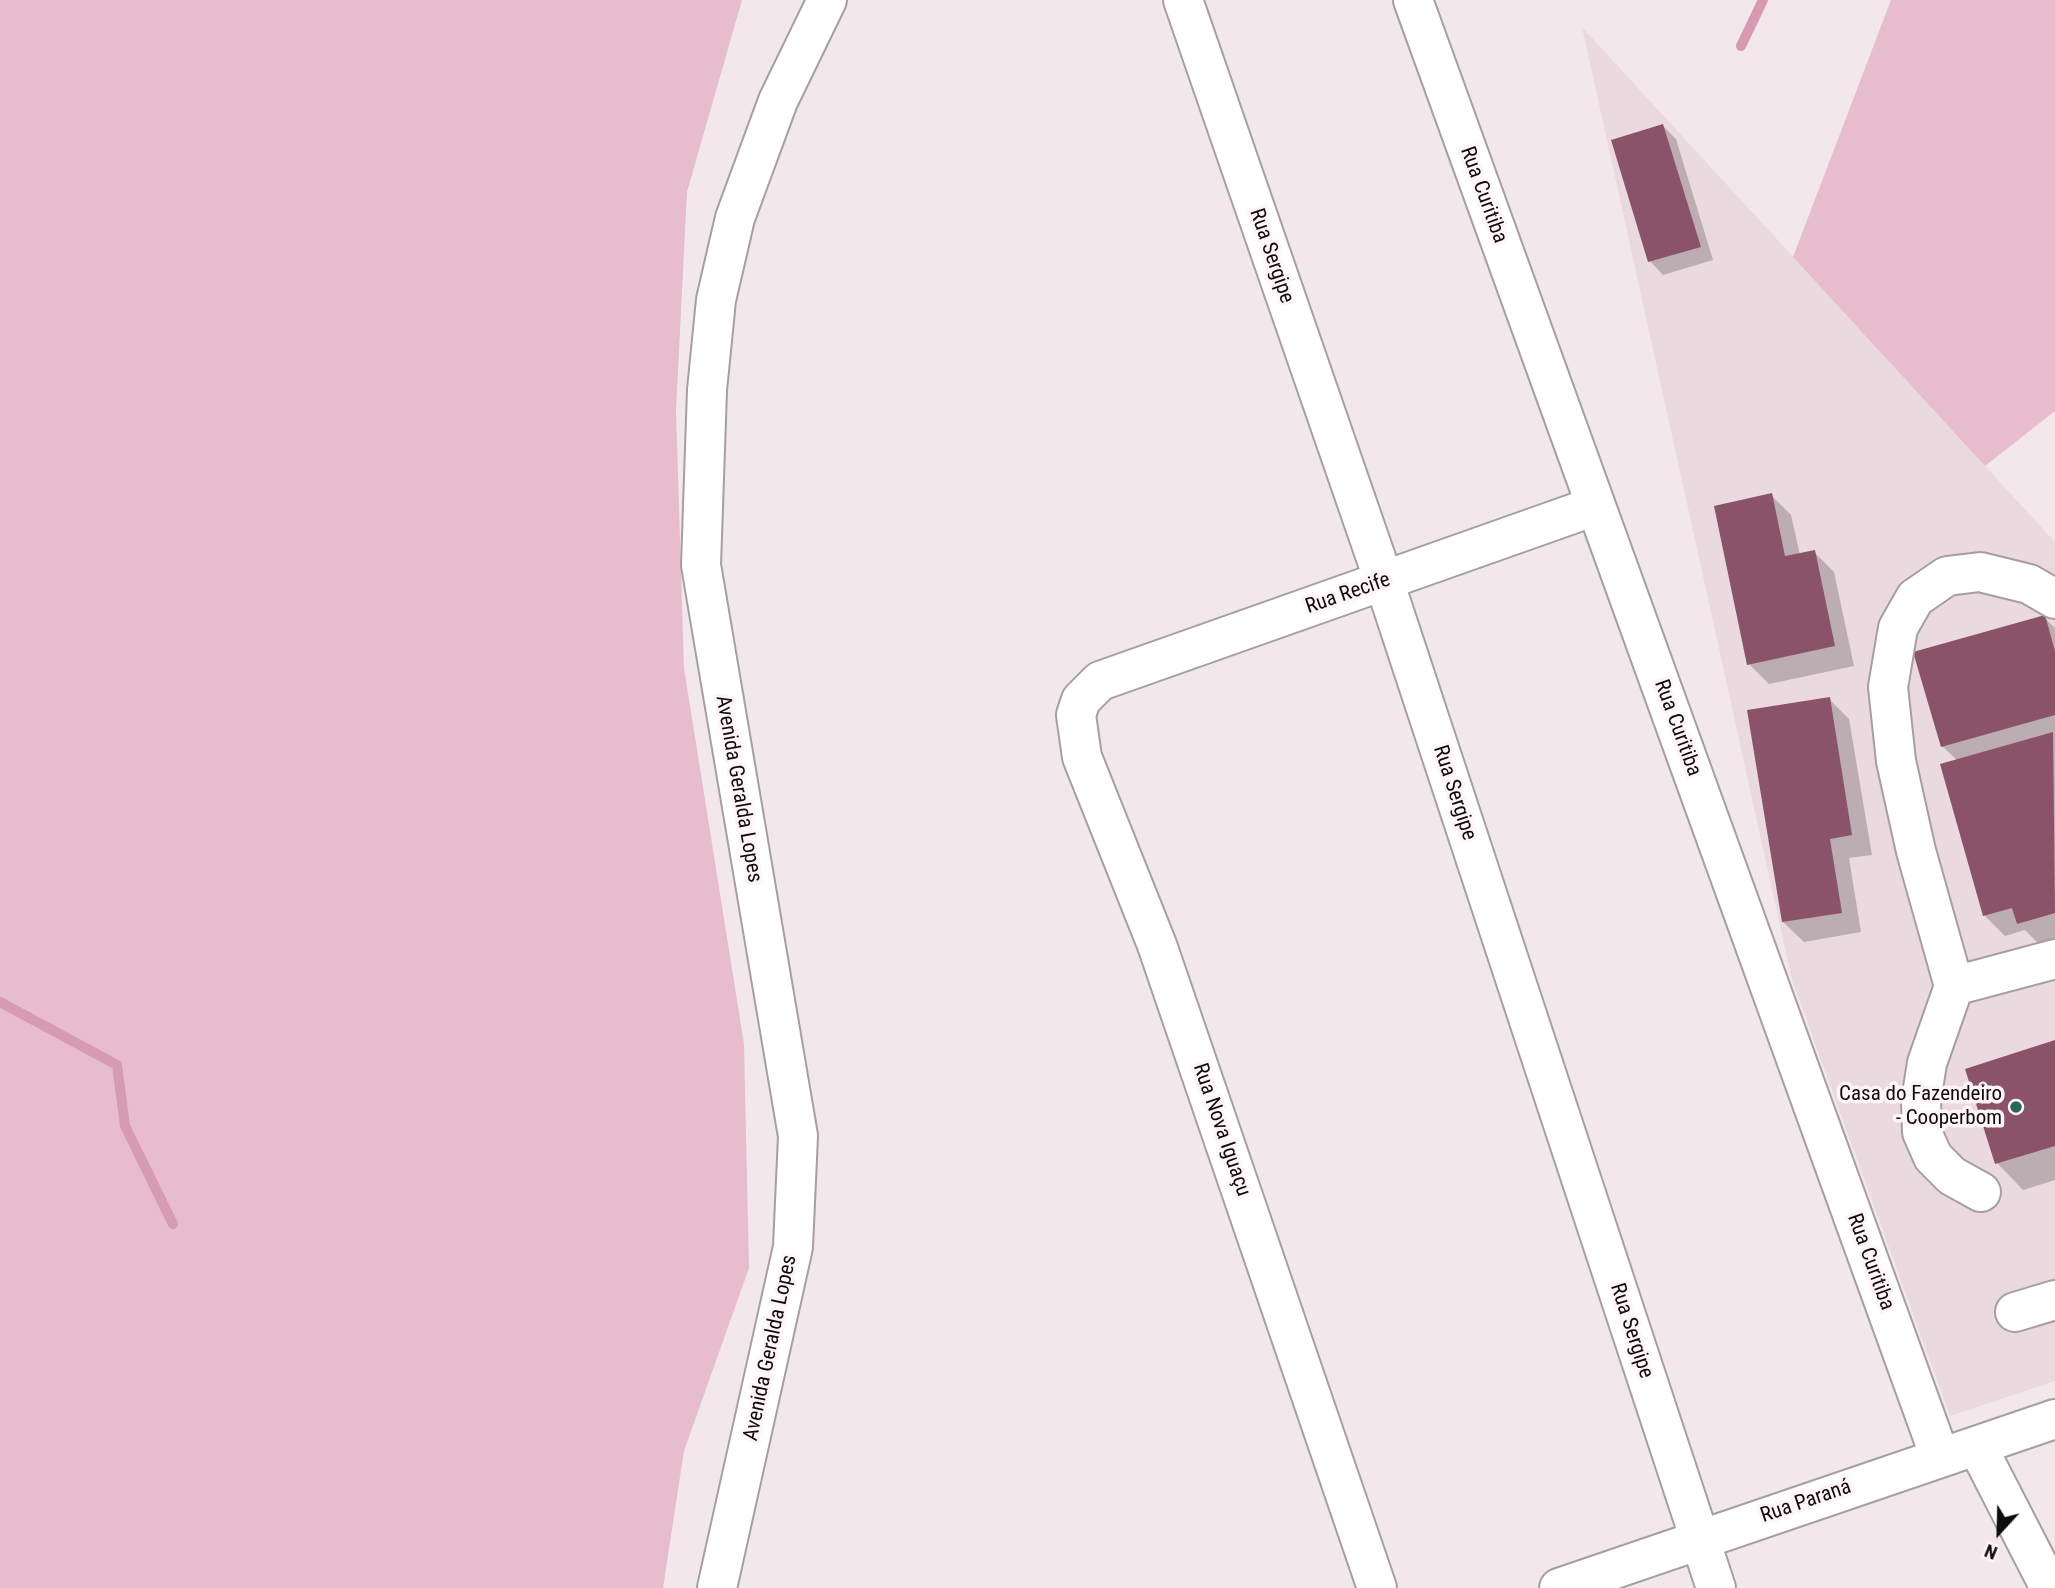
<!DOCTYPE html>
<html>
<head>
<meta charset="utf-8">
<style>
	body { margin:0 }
	#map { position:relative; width:2055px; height:1588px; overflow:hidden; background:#f2e8ec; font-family:"Roboto Condensed",sans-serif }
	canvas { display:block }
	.north { position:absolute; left:1964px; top:1497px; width:70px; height:70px; -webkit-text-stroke:5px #fff5f9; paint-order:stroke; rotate:202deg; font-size:19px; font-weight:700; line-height:28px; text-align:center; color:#0e0b0c }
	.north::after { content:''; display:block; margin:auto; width:24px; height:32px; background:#0e0b0c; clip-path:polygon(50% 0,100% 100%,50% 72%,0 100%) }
</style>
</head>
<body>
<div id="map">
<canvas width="2055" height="1588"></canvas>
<div class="north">N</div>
</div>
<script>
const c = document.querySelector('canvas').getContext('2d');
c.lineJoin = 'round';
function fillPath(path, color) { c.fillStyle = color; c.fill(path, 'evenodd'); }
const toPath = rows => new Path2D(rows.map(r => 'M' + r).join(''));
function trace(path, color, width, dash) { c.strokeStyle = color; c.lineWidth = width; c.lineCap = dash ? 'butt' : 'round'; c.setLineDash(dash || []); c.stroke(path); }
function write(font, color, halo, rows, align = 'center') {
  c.font = font + ' "Roboto Condensed",sans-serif'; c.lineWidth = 7; c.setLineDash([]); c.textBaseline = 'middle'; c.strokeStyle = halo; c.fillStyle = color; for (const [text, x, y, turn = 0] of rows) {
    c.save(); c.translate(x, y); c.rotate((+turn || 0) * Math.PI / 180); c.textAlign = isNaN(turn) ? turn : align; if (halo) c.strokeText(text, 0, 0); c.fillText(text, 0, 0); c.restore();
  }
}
const built = toPath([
	[1582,27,2055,542,2055,1381,1950,1416,1792,980]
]);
const green = toPath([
	[0,0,742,0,687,192,676,411,684,668,744,1044,749,1268,684,1451,663,1588,0,1588],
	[1891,0,2055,0,2055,411,1985,466,1793,257]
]);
const shadow = toPath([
	[1663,126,1676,139,1713,260,1663,275,1650,261],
	[1771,495,1791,515,1800,555,1814,552,1834,572,1854,666,1769,684,1749,664],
	[2044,617,2055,628,2055,938,2038,943,2025,930,2005,936,1985,916,1958,761,1942,746],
	[1829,699,1849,719,1872,855,1849,858,1861,932,1804,942,1783,922],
	[2055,1042,2055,1180,2023,1190,1997,1163]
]);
const stream = toPath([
	[1741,46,1763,0],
	[0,1002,117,1065,125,1126,173,1224]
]);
const building = toPath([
	[1663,124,1701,247,1648,262,1611,140],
	[1772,493,1785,556,1815,550,1835,646,1747,665,1714,506],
	[2045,615,2055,651,2055,715,1941,747,1913,652],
	[1830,697,1852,835,1830,839,1842,913,1782,922,1747,710],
	[2053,732,2055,913,2017,924,2012,908,1983,916,1940,764],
	[2055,1040,2055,1146,1995,1164,1965,1069]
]);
const minor = toPath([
	[1183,0,1384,581,1716,1588],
	[1413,0,1940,1457],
	[2055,599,2029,584,1980,572,1947,576,1915,598,1898,628,1888,687,1896,761,1916,851,1954,986,2055,959],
	[1954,986,1927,1063,1921,1101,1922,1132,1933,1157,1952,1176,1981,1192],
	[2015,1312,2055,1300],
	[1977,1446,2050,1588],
	[1377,1588,1157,945,1082,757,1076,715,1081,700,1100,681,1595,506],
	[1559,1588,2055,1419]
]);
const major = toPath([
	[717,1588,793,1247,798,1136,701,565,707,390,716,300,735,218,778,101,827,0]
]);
const markers = [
	[2016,1107,7,"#266857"]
];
const streetNames = [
	["Rua Curitiba",1483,195,70],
	["Rua Sergipe",1271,256,71],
	["Rua Recife",1348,594,-19],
	["Rua Curitiba",1677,728,70],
	["Avenida Geralda Lopes",738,789,80],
	["Rua Sergipe",1454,793,72],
	["Rua Nova Iguaçu",1221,1130,71],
	["Rua Curitiba",1870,1262,70],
	["Rua Sergipe",1631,1331,72],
	["Avenida Geralda Lopes",771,1348,-78],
	["Rua Paraná",1806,1502,-19]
];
const poiNames = [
	["Casa do Fazendeiro",2002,1095],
	["- Cooperbom",2002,1119]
];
fillPath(built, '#ead9df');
fillPath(green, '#e7bdcd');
fillPath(shadow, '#0003');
trace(stream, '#d79ab3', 10);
fillPath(building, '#8a536a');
trace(minor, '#a79ea1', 42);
trace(major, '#a79ea1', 42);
trace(minor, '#fff', 38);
trace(major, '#fff', 38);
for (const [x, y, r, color] of markers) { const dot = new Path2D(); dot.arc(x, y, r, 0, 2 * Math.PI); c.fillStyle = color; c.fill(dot); trace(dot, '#fff5f9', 2.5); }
write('21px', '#0e0b0c', '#fff5f9', streetNames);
write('21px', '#0e0b0c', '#fff5f9', poiNames, 'right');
</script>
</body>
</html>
